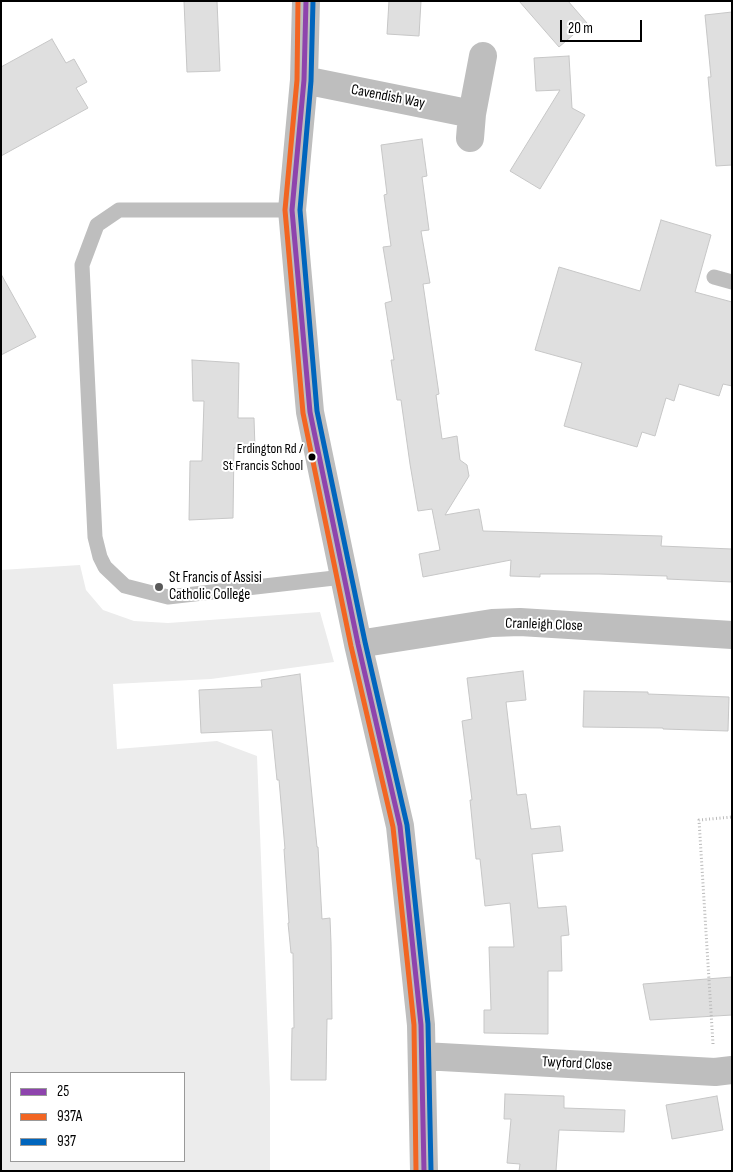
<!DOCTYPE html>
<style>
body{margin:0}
#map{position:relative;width:733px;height:1172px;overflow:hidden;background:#fff;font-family:"Sofia Sans Condensed",sans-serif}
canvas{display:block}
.frame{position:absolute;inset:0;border:2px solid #000;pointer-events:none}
.legend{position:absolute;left:10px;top:1072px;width:175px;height:90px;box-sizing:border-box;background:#fff;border:1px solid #999;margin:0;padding:6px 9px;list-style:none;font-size:15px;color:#000}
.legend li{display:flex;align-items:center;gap:10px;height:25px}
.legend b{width:25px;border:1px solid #999}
.scale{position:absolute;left:560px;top:20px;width:82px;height:22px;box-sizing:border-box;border:2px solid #000;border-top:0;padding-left:6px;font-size:15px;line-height:18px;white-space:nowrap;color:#000;-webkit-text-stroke:4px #fff;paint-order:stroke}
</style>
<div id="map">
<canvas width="733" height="1172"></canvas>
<div class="frame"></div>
<ul class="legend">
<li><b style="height:6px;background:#8e44ad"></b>25</li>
<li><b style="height:6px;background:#f26522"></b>937A</li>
<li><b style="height:6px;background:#0065bd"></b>937</li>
</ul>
<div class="scale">20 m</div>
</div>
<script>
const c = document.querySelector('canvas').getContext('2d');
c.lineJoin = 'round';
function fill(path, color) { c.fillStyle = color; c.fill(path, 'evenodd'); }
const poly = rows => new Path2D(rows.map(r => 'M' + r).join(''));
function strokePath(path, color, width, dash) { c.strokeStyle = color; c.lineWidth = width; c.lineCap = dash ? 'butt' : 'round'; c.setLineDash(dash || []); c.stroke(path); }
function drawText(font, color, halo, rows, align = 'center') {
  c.font = font + ' "Sofia Sans Condensed",sans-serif'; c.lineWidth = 4; c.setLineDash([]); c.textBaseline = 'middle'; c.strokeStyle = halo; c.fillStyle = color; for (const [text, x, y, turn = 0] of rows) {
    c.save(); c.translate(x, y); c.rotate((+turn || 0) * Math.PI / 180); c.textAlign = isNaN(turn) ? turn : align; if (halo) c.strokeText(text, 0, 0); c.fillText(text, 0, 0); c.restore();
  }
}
const green = poly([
 [80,565,86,590,103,610,134,621,168,623,320,612,334,662,211,679,113,684,117,749,217,741,257,756,270,1089,270,1171,1,1171,1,570],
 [11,1073,184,1073,184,1161,11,1161]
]);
const building = poly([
 [184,1,217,1,220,71,187,72,184,1],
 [389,1,421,1,419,36,387,34,389,1],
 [519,1,568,1,587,23,559,47,519,1],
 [732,12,732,165,716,166,708,77,711,77,705,15,732,12],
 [52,39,66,63,74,59,87,82,76,88,88,108,1,156,1,67,52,39],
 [569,56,572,108,585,115,540,189,510,171,560,90,536,91,534,58,569,56],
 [422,139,427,176,422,177,429,230,421,231,430,283,423,284,439,394,436,395,442,439,457,436,460,460,467,465,469,476,445,515,479,509,483,531,662,536,661,546,732,549,732,582,667,579,667,576,599,574,540,574,540,577,510,576,511,560,423,577,419,554,440,550,432,509,418,511,410,464,401,400,397,400,391,360,394,360,385,303,392,301,383,247,391,246,384,195,387,194,381,145,422,139],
 [661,220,711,235,695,292,732,302,732,386,723,384,719,396,679,384,674,401,666,398,655,436,642,432,637,447,564,426,582,363,535,350,559,267,640,291,661,220],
 [1,274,36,337,1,355,1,274],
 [192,360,239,363,238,418,254,418,255,448,234,448,233,518,189,520,190,461,202,461,204,401,193,401,192,360],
 [523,671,526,700,506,702,517,795,526,794,531,829,560,826,563,851,532,854,538,908,566,906,569,935,561,936,562,971,548,971,548,1034,484,1033,484,1010,491,1010,489,947,514,947,510,903,485,906,480,859,476,859,470,800,472,800,462,721,472,719,467,678,523,671],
 [300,674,317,847,318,847,322,919,330,918,331,943,332,1019,327,1019,326,1080,291,1080,292,1028,294,1028,293,953,291,953,288,923,289,923,284,849,285,849,279,780,277,780,272,730,201,733,199,690,262,687,261,680,300,674],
 [584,691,648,692,648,694,729,697,728,731,663,729,663,728,583,727,584,691],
 [732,977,732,1015,650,1020,643,984,732,977],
 [505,1094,564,1096,564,1108,625,1110,624,1132,559,1130,556,1171,519,1171,520,1164,507,1163,511,1119,504,1119,505,1094],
 [717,1096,723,1130,672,1139,666,1105,717,1096]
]);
const path = poly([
 [713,1044,699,820,732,817]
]);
const service = poly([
 [292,210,119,210,97,225,82,265,95,537,100,557,105,567,125,586,168,597,343,577],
 [714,277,732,282]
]);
const minor = poly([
 [306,1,304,80,292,210,310,412,358,644,400,826,421,1025,424,1171],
 [304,80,472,114],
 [470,138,472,114,483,56],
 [358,644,492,623,520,622,732,635],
 [423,1056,715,1072,732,1070]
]);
const bus1 = poly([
 [306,1,304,80,292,210,310,412,358,644,400,826,421,1025,424,1171]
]);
const bus2 = poly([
 [298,1,297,80,285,210,303,413,351,646,393,827,414,1025,416,1171]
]);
const bus3 = poly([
 [313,1,311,81,300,210,317,411,365,642,407,825,428,1024,431,1171]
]);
const markers = [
 [312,457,4.5,"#000"],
 [159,587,5,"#595959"]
];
const busNames = [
 ["Erdington Rd /",303,449],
 ["St Francis School",303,466]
];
const streetNames = [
 ["Cavendish Way",388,97,11],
 ["Cranleigh Close",544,625,2],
 ["Twyford Close",577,1064,3]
];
const poiNames = [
 ["St Francis of Assisi",169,578],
 ["Catholic College",169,595]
];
fill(green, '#ececec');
fill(building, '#dfdfdf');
strokePath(building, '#c7c7c7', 1);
strokePath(path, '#b9b9b9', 3, [1, 2.5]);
strokePath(service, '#bebebe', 15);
strokePath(minor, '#bebebe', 28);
strokePath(bus1, '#8e44ad', 5);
strokePath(bus2, '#f26522', 5);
strokePath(bus3, '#0065bd', 5);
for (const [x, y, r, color] of markers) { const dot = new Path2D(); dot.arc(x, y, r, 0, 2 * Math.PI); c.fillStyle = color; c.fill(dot); strokePath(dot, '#fff', 2); }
drawText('14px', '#000', '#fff', busNames, 'right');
drawText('15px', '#000', '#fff', streetNames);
drawText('15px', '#000', '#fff', poiNames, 'left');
</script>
